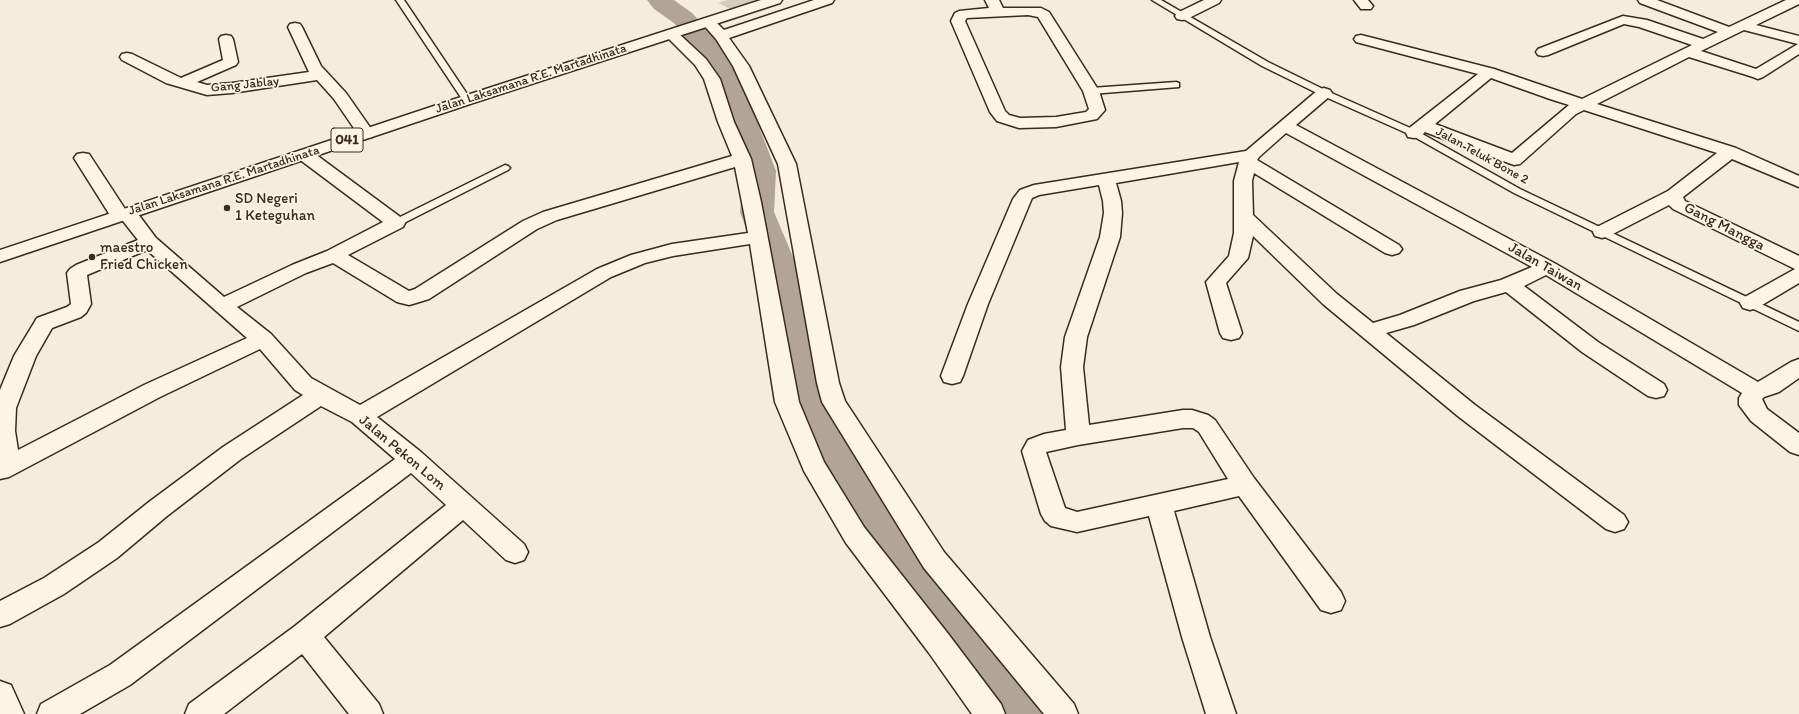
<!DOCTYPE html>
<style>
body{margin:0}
canvas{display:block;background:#f4eddd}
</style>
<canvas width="1799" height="714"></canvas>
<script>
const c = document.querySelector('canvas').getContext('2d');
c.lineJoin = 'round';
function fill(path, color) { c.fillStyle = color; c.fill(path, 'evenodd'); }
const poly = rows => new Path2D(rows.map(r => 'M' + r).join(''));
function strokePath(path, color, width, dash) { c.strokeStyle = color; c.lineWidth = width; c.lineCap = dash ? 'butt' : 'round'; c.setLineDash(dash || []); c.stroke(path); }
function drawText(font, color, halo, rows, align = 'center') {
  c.font = font + ' Itim,sans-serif'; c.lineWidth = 3.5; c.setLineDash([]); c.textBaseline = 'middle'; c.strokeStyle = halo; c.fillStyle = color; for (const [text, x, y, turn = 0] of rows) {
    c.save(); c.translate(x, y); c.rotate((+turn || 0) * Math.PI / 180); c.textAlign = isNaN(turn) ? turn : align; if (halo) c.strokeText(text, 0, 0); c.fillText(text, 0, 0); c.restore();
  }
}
const green = poly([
 [727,0,763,0,732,10,718,3]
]);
const river = poly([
 [647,0,674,0,692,13,741,65,747,95,776,171,774,212,818,316,831,411,885,501,1002,640,1038,695,1046,714,987,714,964,674,851,529,787,412,778,316,740,212,744,171,717,95,713,67,686,39,674,23,654,9,647,0]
]);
const service = poly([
 [396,0,404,0,471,100,470,102,464,102,396,0],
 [1152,0,1161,0,1268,62,1327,91,1417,131,1520,189,1799,322,1799,331,1514,193,1411,135,1321,95,1262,66,1152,0],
 [1176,82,1179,83,1179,87,1091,94,1087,91,1091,88,1176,82],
 [505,165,508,166,510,168,508,170,400,225,392,225,391,223,392,221,505,165]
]);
const minor = poly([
 [814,0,834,0,832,3,729,38,749,66,796,164,839,383,845,401,944,552,1074,704,1078,714,1044,714,924,568,822,402,817,383,778,164,733,66,716,39,701,22,703,19,708,18,713,19,724,30,814,0],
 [985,0,999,0,1003,8,1041,8,1049,12,1099,91,1105,110,1097,119,1056,127,1019,128,997,121,990,112,951,21,955,13,959,11,989,8,985,0],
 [1028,15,1038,17,1083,91,1089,109,1086,112,1056,117,1020,118,1009,115,1005,111,965,21,967,18,1028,15],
 [1204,0,1221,0,1219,3,1187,19,1182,20,1177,19,1175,16,1177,13,1204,0],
 [1354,0,1368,0,1373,6,1371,9,1361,9,1354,0],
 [1638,0,1657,0,1729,27,1786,0,1799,0,1799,4,1756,25,1799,36,1799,54,1763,77,1758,79,1753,77,1689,57,1597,104,1736,148,1799,176,1799,187,1732,159,1683,197,1685,201,1799,256,1799,283,1757,308,1750,310,1743,308,1740,303,1743,298,1795,269,1673,209,1669,205,1609,236,1602,238,1595,236,1593,232,1595,228,1668,191,1717,153,1584,110,1576,114,1520,164,1514,165,1425,132,1420,137,1414,138,1408,137,1406,133,1408,129,1478,74,1356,42,1354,39,1356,36,1361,35,1494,69,1582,99,1692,45,1639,27,1624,24,1548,55,1543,56,1538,55,1536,52,1538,49,1623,16,1647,20,1703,39,1718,32,1640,3,1638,0],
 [1744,30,1794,43,1798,44,1756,69,1701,51,1744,30],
 [1491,78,1550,99,1569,105,1512,153,1435,124,1491,78],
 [295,23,300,24,302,27,321,66,346,93,374,133,372,137,366,138,360,137,334,99,317,80,232,93,207,95,166,83,122,60,120,57,122,54,127,53,132,54,181,78,223,60,219,39,221,36,226,35,231,36,233,39,238,62,236,65,197,82,207,85,232,83,309,72,288,27,290,24,295,23],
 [671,30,676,31,706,59,720,79,734,122,751,159,761,202,799,402,824,462,864,527,949,635,1001,704,1005,714,972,714,929,653,846,543,804,471,775,402,750,244,673,256,645,263,611,277,377,417,421,452,524,544,528,552,524,560,515,563,506,560,463,520,324,637,379,704,383,714,349,714,302,654,224,714,185,714,189,704,295,626,446,505,411,473,130,685,80,714,37,714,41,704,110,665,395,459,352,422,321,406,241,459,167,516,117,558,64,594,10,624,0,627,0,601,44,578,99,542,149,502,223,447,303,395,295,390,260,349,160,397,9,477,0,479,0,390,14,356,37,318,67,307,71,304,67,273,70,269,76,265,138,240,123,221,113,220,74,158,77,154,83,153,89,154,125,209,135,210,156,238,224,297,292,265,327,251,383,222,299,159,296,155,299,151,305,150,311,151,403,219,405,223,403,227,348,255,409,291,415,289,523,221,543,212,732,156,718,122,704,79,695,65,664,34,666,31,671,30],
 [735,167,748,233,672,244,631,255,597,269,360,405,311,378,271,334,237,307,306,273,333,263,397,302,409,305,416,303,429,299,537,229,557,220,735,167],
 [147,250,247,338,144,385,18,450,15,431,16,408,36,356,52,328,81,317,86,313,91,304,87,275,147,250],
 [1324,88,1330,90,1332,93,1330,96,1296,125,1556,264,1758,382,1791,362,1799,359,1799,378,1779,392,1764,397,1762,399,1767,409,1799,433,1799,455,1790,452,1751,421,1739,405,1739,398,1742,393,1546,275,1524,286,1598,342,1664,384,1667,390,1664,396,1656,398,1648,396,1582,352,1506,292,1474,301,1414,325,1386,333,1475,405,1624,515,1628,522,1624,529,1615,532,1606,529,1459,417,1323,304,1253,236,1248,258,1226,283,1242,333,1239,338,1231,340,1223,338,1220,333,1206,282,1229,256,1234,233,1234,181,1239,162,1116,183,1121,201,1122,213,1120,237,1087,337,1083,367,1089,425,1183,410,1192,410,1208,415,1215,420,1254,478,1341,592,1345,601,1341,610,1331,613,1321,610,1239,496,1174,511,1210,637,1236,714,1206,714,1182,637,1149,516,1077,532,1051,526,1045,521,1041,514,1022,451,1028,440,1044,434,1066,430,1061,367,1065,337,1100,237,1104,213,1103,201,1099,185,1039,195,1032,198,988,304,963,376,960,382,952,384,944,382,941,376,968,304,1013,199,1020,190,1034,185,1246,151,1318,90,1324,88],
 [1286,133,1532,267,1501,280,1460,291,1400,315,1373,323,1337,294,1253,215,1252,181,1254,173,1385,253,1392,255,1399,253,1402,249,1399,245,1257,160,1259,157,1286,133],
 [1183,428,1193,428,1199,432,1228,479,1077,512,1065,508,1046,452,1078,445,1183,428],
 [0,681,11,685,24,714,0,714,0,681]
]);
const primary = poly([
 [761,0,782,0,780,3,473,103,0,262,0,250,461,97,761,0]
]);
const markers = [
 [227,208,4,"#3b2a1e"],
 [92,257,4,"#3b2a1e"]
];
const farStreetnames = [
 ["Jalan Laksamana R.E. Martadhinata",531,79,-18],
 ["Gang Jablay",245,85,-6],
 ["Jalan Teluk Bone 2",1482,156,29],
 ["Jalan Laksamana R.E. Martadhinata",224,181,-18]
];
const shields = [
 [347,140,32]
];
const shieldNames = [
 ["041",347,140]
];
const poiNames = [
 ["SD Negeri",235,199],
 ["1 Keteguhan",235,216],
 ["maestro",100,248],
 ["Fried Chicken",100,265]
];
const streetNames = [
 ["Gang Mangga",1724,227,27],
 ["Jalan Taiwan",1545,267,30],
 ["Jalan Pekon Lom",402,453,40]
];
fill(green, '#d6cdbd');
fill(river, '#b0a596');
strokePath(service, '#3b2a1e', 3);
strokePath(minor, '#3b2a1e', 3);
strokePath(primary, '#3b2a1e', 3);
fill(service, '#fcf5e5');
fill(minor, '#fcf5e5');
fill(primary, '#fcf5e5');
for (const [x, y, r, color] of markers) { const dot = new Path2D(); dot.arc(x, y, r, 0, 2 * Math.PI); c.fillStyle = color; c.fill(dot); strokePath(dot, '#fcf5e5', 1.5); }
drawText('13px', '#3b2a1e', '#fcf5e5', farStreetnames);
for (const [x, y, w] of shields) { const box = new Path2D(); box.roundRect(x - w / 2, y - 12, w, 24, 3); c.fillStyle = '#fcf5e5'; c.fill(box); strokePath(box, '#3b2a1e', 1); }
drawText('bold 14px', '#3b2a1e', null, shieldNames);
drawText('15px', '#3b2a1e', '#fcf5e5', poiNames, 'left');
drawText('15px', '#3b2a1e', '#fcf5e5', streetNames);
</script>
